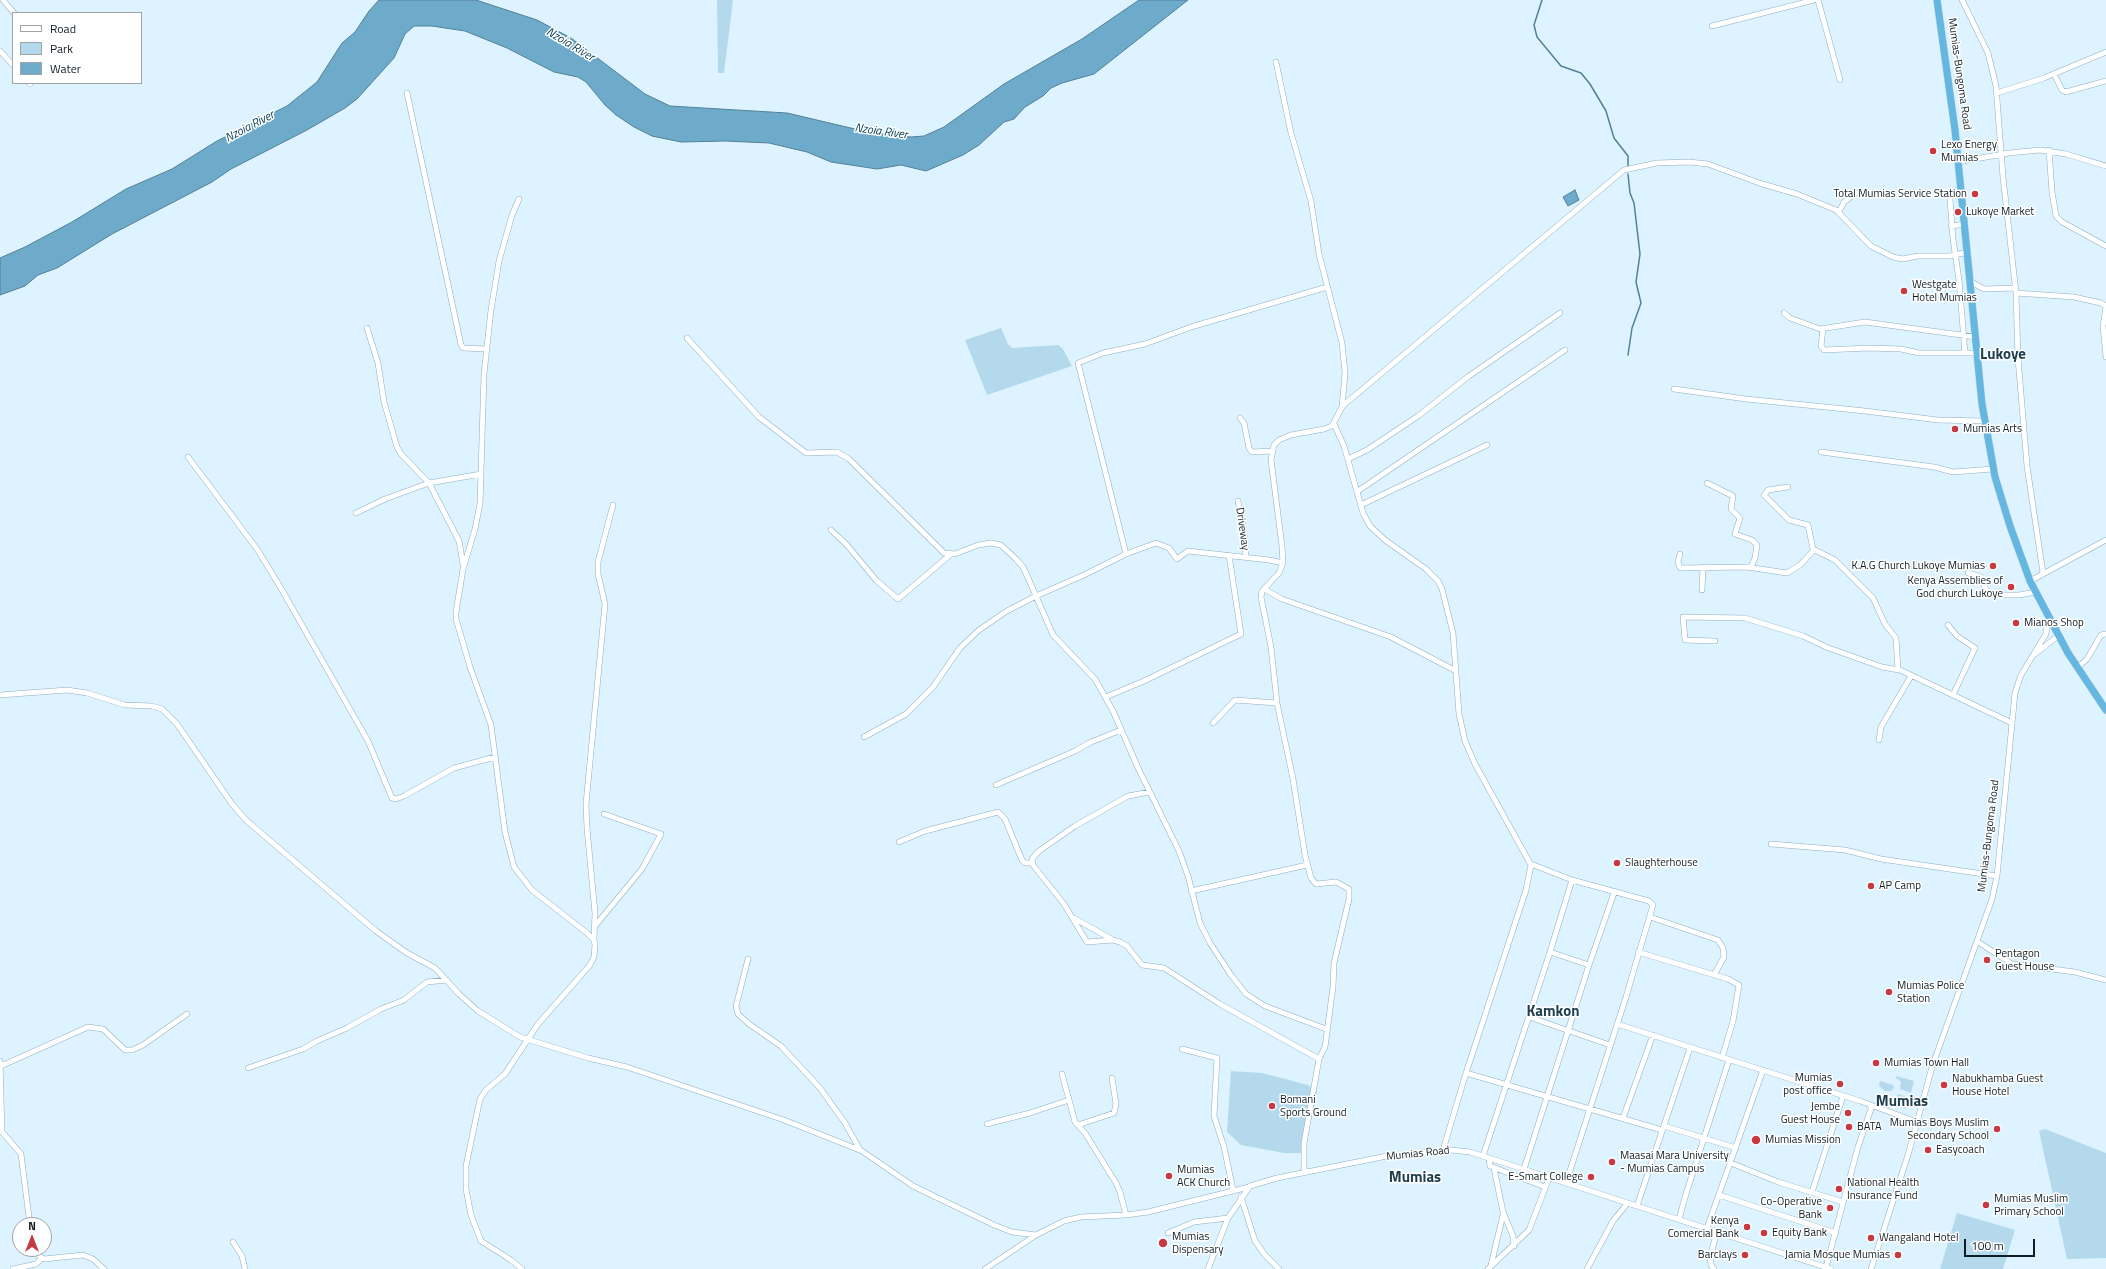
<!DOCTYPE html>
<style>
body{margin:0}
#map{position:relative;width:2106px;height:1269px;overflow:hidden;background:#ddf3ff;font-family:"Titillium Web",sans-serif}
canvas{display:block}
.legend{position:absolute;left:12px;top:12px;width:130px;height:72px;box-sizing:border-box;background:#fff;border:1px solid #9fa5a7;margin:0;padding:5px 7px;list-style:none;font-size:12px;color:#101d24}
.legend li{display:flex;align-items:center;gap:8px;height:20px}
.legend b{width:20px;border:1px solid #9fa5a7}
.north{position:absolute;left:12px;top:1217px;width:40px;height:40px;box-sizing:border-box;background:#fff;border:1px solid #9fa5a7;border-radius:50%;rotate:0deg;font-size:11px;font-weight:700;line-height:16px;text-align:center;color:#101d24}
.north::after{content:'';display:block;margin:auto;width:14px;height:18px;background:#c83840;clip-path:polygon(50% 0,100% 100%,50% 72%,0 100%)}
.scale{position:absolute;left:1964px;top:1239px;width:71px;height:18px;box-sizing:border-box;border:2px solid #101d24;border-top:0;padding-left:5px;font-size:12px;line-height:14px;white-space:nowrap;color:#101d24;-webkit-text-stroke:3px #fff;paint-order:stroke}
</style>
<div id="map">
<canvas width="2106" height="1269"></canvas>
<ul class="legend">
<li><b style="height:5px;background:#fff"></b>Road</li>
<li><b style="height:11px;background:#b4d9ed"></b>Park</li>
<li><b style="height:11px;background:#6eabca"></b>Water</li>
</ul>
<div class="north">N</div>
<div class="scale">100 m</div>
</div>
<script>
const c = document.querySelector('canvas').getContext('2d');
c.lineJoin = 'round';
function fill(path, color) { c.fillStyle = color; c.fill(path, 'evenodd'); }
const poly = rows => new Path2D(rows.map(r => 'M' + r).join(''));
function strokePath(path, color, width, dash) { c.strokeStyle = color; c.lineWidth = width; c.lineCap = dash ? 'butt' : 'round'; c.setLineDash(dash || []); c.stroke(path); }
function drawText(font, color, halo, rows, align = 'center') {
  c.font = font + ' "Titillium Web",sans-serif'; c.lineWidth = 3; c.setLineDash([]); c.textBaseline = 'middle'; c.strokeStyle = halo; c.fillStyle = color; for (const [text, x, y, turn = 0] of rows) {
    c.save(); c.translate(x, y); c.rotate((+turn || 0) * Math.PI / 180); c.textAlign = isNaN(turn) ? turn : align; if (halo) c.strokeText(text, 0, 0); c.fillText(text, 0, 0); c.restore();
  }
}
const green = poly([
 [717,0,733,0,724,73,718,73],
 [1001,328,1008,344,1012,348,1058,345,1063,349,1072,366,987,395,965,340],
 [1231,1071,1262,1073,1308,1085,1317,1092,1304,1153,1284,1153,1241,1145,1227,1132],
 [1896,1076,1914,1081,1911,1093,1900,1089,1901,1082,1896,1078],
 [1880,1081,1893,1085,1894,1088,1891,1091,1885,1091,1879,1086],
 [1898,1094,1909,1098,1906,1109,1880,1100,1881,1098,1888,1100,1895,1100],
 [2045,1129,2106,1153,2106,1258,2067,1259,2039,1131],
 [1957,1213,2015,1230,2003,1269,1940,1269]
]);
const water = poly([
 [379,0,476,0,537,20,571,38,645,94,670,106,787,113,872,133,911,137,924,136,944,127,1004,84,1082,39,1139,0,1188,0,1094,74,1062,83,1051,88,1043,96,1025,107,1014,119,1004,122,979,145,963,155,926,171,901,165,877,169,831,162,807,152,769,143,725,141,681,142,652,136,634,127,616,115,605,105,586,82,578,77,554,72,507,48,465,31,432,26,414,26,405,34,394,58,357,99,345,108,307,130,231,169,212,182,112,234,57,268,38,275,25,286,0,295,0,258,25,247,72,222,126,189,172,169,217,141,287,106,317,82,342,43,355,32,369,11,379,0],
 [1575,190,1579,200,1568,206,1563,197,1575,190]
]);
const stream = poly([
 [1542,0,1534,25,1537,37,1561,66,1581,73,1590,84,1606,111,1614,138,1628,156,1628,167],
 [1628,174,1630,193,1634,203,1640,254,1636,282,1641,303,1632,328,1628,355]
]);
const minor = poly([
 [3,0,14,13],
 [1818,0,1840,80],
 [1962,0,1988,53,1996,86,2003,177,2016,293,2018,358,2027,466,2043,573],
 [1712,26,1814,0],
 [0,51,13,65],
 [1276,62,1291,133,1311,201,1319,254,1342,343,1345,373,1342,407],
 [2054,74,2062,90,2066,92,2106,81],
 [29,83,30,84],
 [407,93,461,345,463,348,486,349],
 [1997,93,2044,78,2106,52],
 [2049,150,2052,192,2056,216,2062,222,2106,246],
 [1958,162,2009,153,2040,150,2066,154,2106,166],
 [1961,189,1953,191,1950,199,1953,239,1959,280,1965,353],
 [519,199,512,215,499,261,491,310,484,374,480,504,475,529,463,569,456,612,456,619,470,667,491,725,505,832,514,867,532,890,587,933,594,940,595,945,594,957,590,965,538,1024,505,1074,486,1090,480,1099,466,1166,466,1189,471,1215,481,1241,511,1260,522,1269],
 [1839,212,1844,202,1856,193],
 [1951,226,1965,224],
 [1971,282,1984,289,2015,288],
 [2016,293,2074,297,2101,303,2106,306],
 [2106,307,2103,326,2106,357],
 [1784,313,1790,318,1820,329,1865,322,1976,337],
 [367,328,378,363,384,402,397,447,401,454,429,483,459,541,463,564],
 [1823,329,1821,346,1824,350,1869,348,1901,349,1919,353,1977,353],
 [687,338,759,417,806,453,837,452,849,459,944,553,955,554,978,545,991,543,1001,545,1016,559,1023,567,1029,580,1053,635,1095,679,1113,711,1139,770,1179,851,1188,876,1200,923,1210,943,1231,975,1246,994,1265,1006,1326,1029],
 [1674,389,1746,399,1865,411,1938,420,1984,421],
 [1240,418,1244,423,1249,448,1252,452,1272,451],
 [1334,424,1344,446,1363,513,1370,526,1385,540,1426,569,1438,581,1442,589,1453,633,1459,714,1465,741,1475,764,1531,865,1526,890,1466,1073,1443,1150],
 [1821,452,1934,467,1953,472,1993,469],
 [188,457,257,549,282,590,368,741,392,798,396,799,404,796,454,768,495,757],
 [1348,459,1367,450,1418,416,1469,376,1560,313],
 [1707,483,1733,496,1731,509,1740,518,1735,534,1752,540,1757,545,1755,558,1751,567],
 [1788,487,1768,490,1764,495,1789,520,1808,525,1813,549,1835,560,1873,598,1885,624,1896,638,1898,669,2012,723],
 [1358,491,1565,350],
 [1238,501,1244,531,1246,557],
 [1361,505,1487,445],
 [356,513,385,499,429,483,481,474],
 [831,530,847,545,876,580,898,599,950,555],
 [1126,554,1078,363,1103,353,1145,344,1191,327,1327,287],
 [1680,554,1678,562,1680,568,1747,567,1787,573,1800,565,1814,550],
 [1968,573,1981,577,1988,595,2019,595,2036,592],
 [2030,581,2106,540],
 [1264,589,1282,599,1391,637,1456,671],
 [1702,590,1703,567],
 [1948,625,1957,636,1975,648,1953,695],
 [1715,641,1685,640,1683,617,1745,618,1803,636,1826,647,1882,667,1899,670],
 [2035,654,2058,636],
 [2077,668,2087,659,2101,635,2106,634],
 [0,695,67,690,87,693,125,705,152,706,162,709,177,724,232,804,247,821,376,931,407,953,435,968,459,994,478,1011,520,1037,588,1058,627,1067,784,1120,862,1151,913,1186,994,1225,1012,1232,1036,1235],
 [1106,697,1144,681,1241,634,1229,555],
 [1213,723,1235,700,1277,703],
 [864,737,906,714,933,687,960,648,979,630,1007,611,1036,596,1084,575,1126,554,1156,543,1169,548,1177,559,1188,551,1269,560,1283,563],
 [1879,740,1881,727,1911,676],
 [996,785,1075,751,1091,742,1121,730],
 [1150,792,1128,796,1075,826,1039,851,1032,859,1033,865,1064,904,1087,942,1113,940,1120,942,1127,946,1142,965,1164,968,1220,1004,1319,1059],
 [899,842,925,831,998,812,1005,819,1022,860,1025,863,1032,863],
 [1771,844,1845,850,1881,859,1997,876],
 [1531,864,1572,880,1649,901,1653,905,1626,997,1566,1183],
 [1191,891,1307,865],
 [1650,917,1718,940,1723,948,1724,957,1714,975],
 [1074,918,1113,940],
 [595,926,642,869,661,834,604,814],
 [594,940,595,913,587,828,586,804,605,604,598,574,598,562,613,505],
 [1978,942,2012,964,2075,972,2106,980],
 [1550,952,1589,965],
 [1638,952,1728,979,1739,985,1733,1021,1722,1058],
 [748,959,736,1006,738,1014,749,1024,781,1046,820,1088,845,1123,860,1150],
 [1529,1017,1610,1045],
 [1617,1024,1860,1101,1917,1122],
 [1182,1049,1217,1058,1214,1116,1224,1147,1233,1190],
 [0,1061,2,1132,21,1154,30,1225],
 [1,1066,88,1027,103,1029,125,1050,132,1050,143,1045,187,1014],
 [248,1068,303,1049,317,1041,347,1028,381,1009,404,1000,427,982,447,980],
 [1466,1073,1662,1130],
 [1062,1074,1075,1122,1085,1133,1116,1183,1120,1192,1126,1215],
 [1623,1118,1653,1035],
 [987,1124,1030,1113,1069,1100],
 [1078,1125,1114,1113,1116,1104,1112,1078],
 [1664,1126,1736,1148],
 [1483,1156,1550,952,1572,880],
 [1489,1158,1490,1166,1545,1187],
 [1731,1163,1778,1182,1843,1202],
 [1494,1168,1503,1212,1513,1236,1514,1246],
 [1524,1169,1589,965,1614,893],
 [1304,1173,1304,1143,1319,1059,1325,1047,1333,987,1334,963,1349,899,1349,889,1336,882,1316,884,1311,878,1305,855,1293,779,1277,703,1271,647,1261,597,1262,591,1279,573,1283,563,1282,546,1271,460,1274,445,1279,440,1291,435,1324,429,1332,426,1342,407,1346,403,1624,170,1657,163,1689,162,1708,164,1759,183,1797,194,1836,210,1871,246,1893,257,1902,259,1918,256,1950,256,1968,252],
 [1812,1192,1843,1096],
 [1719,1195,1836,1233],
 [1241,1197,1255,1241,1265,1255,1279,1269],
 [1637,1206,1690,1048],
 [1679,1219,1686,1194,1729,1060],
 [1707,1228,1763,1070],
 [1168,1233,1194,1222,1228,1218],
 [233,1242,242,1256,245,1269],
 [36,1249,38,1255,44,1259,83,1255,93,1259,104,1269],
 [1491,1265,1503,1215],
 [1826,1267,1858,1147,1872,1106],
 [13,1269,36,1264,41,1259],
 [985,1269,1036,1235,1064,1221,1081,1217,1126,1215,1148,1212,1249,1187],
 [1208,1269,1228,1218,1250,1186,1277,1178,1387,1156,1451,1150,1470,1152,1489,1158,1831,1269],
 [1488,1269,1529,1230,1549,1178],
 [1587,1269,1613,1221,1627,1204],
 [1714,1269,1711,1265,1710,1258,1717,1231],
 [1871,1269,1908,1155,1932,1067,1992,899,1997,876,2015,693,2021,675,2046,634,2048,618]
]);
const highway = poly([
 [1937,0,1955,130,1982,404,1995,477,2010,526,2030,581,2068,653,2106,710]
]);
const markers = [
 [1933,151,4,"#c83840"],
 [1975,194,4,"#c83840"],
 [1958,212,4,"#c83840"],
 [1904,291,4,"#c83840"],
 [1955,429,4,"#c83840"],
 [1993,566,4,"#c83840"],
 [2011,587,4,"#c83840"],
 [2016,623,4,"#c83840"],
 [1617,863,4,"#c83840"],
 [1871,886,4,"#c83840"],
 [1987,960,4,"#c83840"],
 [1889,992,4,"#c83840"],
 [1876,1063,4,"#c83840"],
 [1840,1084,4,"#c83840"],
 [1944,1085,4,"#c83840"],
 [1272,1106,4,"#c83840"],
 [1848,1113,4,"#c83840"],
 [1849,1127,4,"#c83840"],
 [1997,1129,4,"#c83840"],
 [1756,1140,5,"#c83840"],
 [1928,1150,4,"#c83840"],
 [1612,1162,4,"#c83840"],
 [1169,1176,4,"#c83840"],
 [1591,1177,4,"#c83840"],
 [1839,1189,4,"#c83840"],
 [1986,1205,4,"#c83840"],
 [1830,1208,4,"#c83840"],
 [1747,1227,4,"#c83840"],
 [1764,1233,4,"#c83840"],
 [1871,1238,4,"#c83840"],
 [1163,1243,5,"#c83840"],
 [1745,1255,4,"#c83840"],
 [1898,1255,4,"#c83840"]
];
const streetNames = [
 ["Mumias-Bungoma Road",1959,74,82],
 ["Driveway",1242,529,82],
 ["Mumias-Bungoma Road",1989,836,-83],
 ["Mumias Road",1418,1154,-6]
];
const poiNames = [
 ["Lexo Energy",1941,145],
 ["Mumias",1941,158],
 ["Total Mumias Service Station",1967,194,"right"],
 ["Lukoye Market",1966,212],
 ["Westgate",1912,285],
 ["Hotel Mumias",1912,298],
 ["Mumias Arts",1963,429],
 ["K.A.G Church Lukoye Mumias",1985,566,"right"],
 ["Kenya Assemblies of",2003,581,"right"],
 ["God church Lukoye",2003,594,"right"],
 ["Mianos Shop",2024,623],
 ["Slaughterhouse",1625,863],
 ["AP Camp",1879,886],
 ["Pentagon",1995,954],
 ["Guest House",1995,967],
 ["Mumias Police",1897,986],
 ["Station",1897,999],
 ["Mumias Town Hall",1884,1063],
 ["Mumias",1832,1078,"right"],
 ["post office",1832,1091,"right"],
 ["Nabukhamba Guest",1952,1079],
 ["House Hotel",1952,1092],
 ["Bomani",1280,1100],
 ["Sports Ground",1280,1113],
 ["Jembe",1840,1107,"right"],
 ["Guest House",1840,1120,"right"],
 ["Mumias Boys Muslim",1989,1123,"right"],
 ["Secondary School",1989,1136,"right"],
 ["BATA",1857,1127],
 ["Mumias Mission",1765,1140],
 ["Easycoach",1936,1150],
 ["Maasai Mara University",1620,1156],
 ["- Mumias Campus",1620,1169],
 ["Mumias",1177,1170],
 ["ACK Church",1177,1183],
 ["E-Smart College",1583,1177,"right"],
 ["National Health",1847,1183],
 ["Insurance Fund",1847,1196],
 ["Mumias Muslim",1994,1199],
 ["Primary School",1994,1212],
 ["Co-Operative",1822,1202,"right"],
 ["Bank",1822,1215,"right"],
 ["Kenya",1739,1221,"right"],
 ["Comercial Bank",1739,1234,"right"],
 ["Equity Bank",1772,1233],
 ["Mumias",1172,1237],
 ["Dispensary",1172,1250],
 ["Wangaland Hotel",1879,1238],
 ["Barclays",1737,1255,"right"],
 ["Jamia Mosque Mumias",1890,1255,"right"]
];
const waterNames = [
 ["Nzoia River",570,45,31],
 ["Nzoia River",250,127,-28],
 ["Nzoia River",881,132,8]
];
const districtNames = [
 ["Lukoye",2003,355],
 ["Kamkon",1553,1012],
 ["Mumias",1902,1102],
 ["Mumias",1415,1178]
];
fill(green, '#b4d9ed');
fill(water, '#6eabca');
strokePath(water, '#528098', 1);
strokePath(stream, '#528098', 1.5);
strokePath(minor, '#8bafc1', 6);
strokePath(highway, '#d4d6d8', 8);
strokePath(minor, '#fff', 5);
strokePath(highway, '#63b7e1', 7);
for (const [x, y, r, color] of markers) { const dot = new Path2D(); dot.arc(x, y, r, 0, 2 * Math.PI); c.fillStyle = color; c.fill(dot); strokePath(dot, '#fff', 1.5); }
drawText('11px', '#101d24', '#fff', streetNames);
drawText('11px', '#101d24', '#fff', poiNames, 'left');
drawText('italic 12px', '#0c4157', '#fff', waterNames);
drawText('bold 15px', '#1d3e4d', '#fff', districtNames);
</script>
